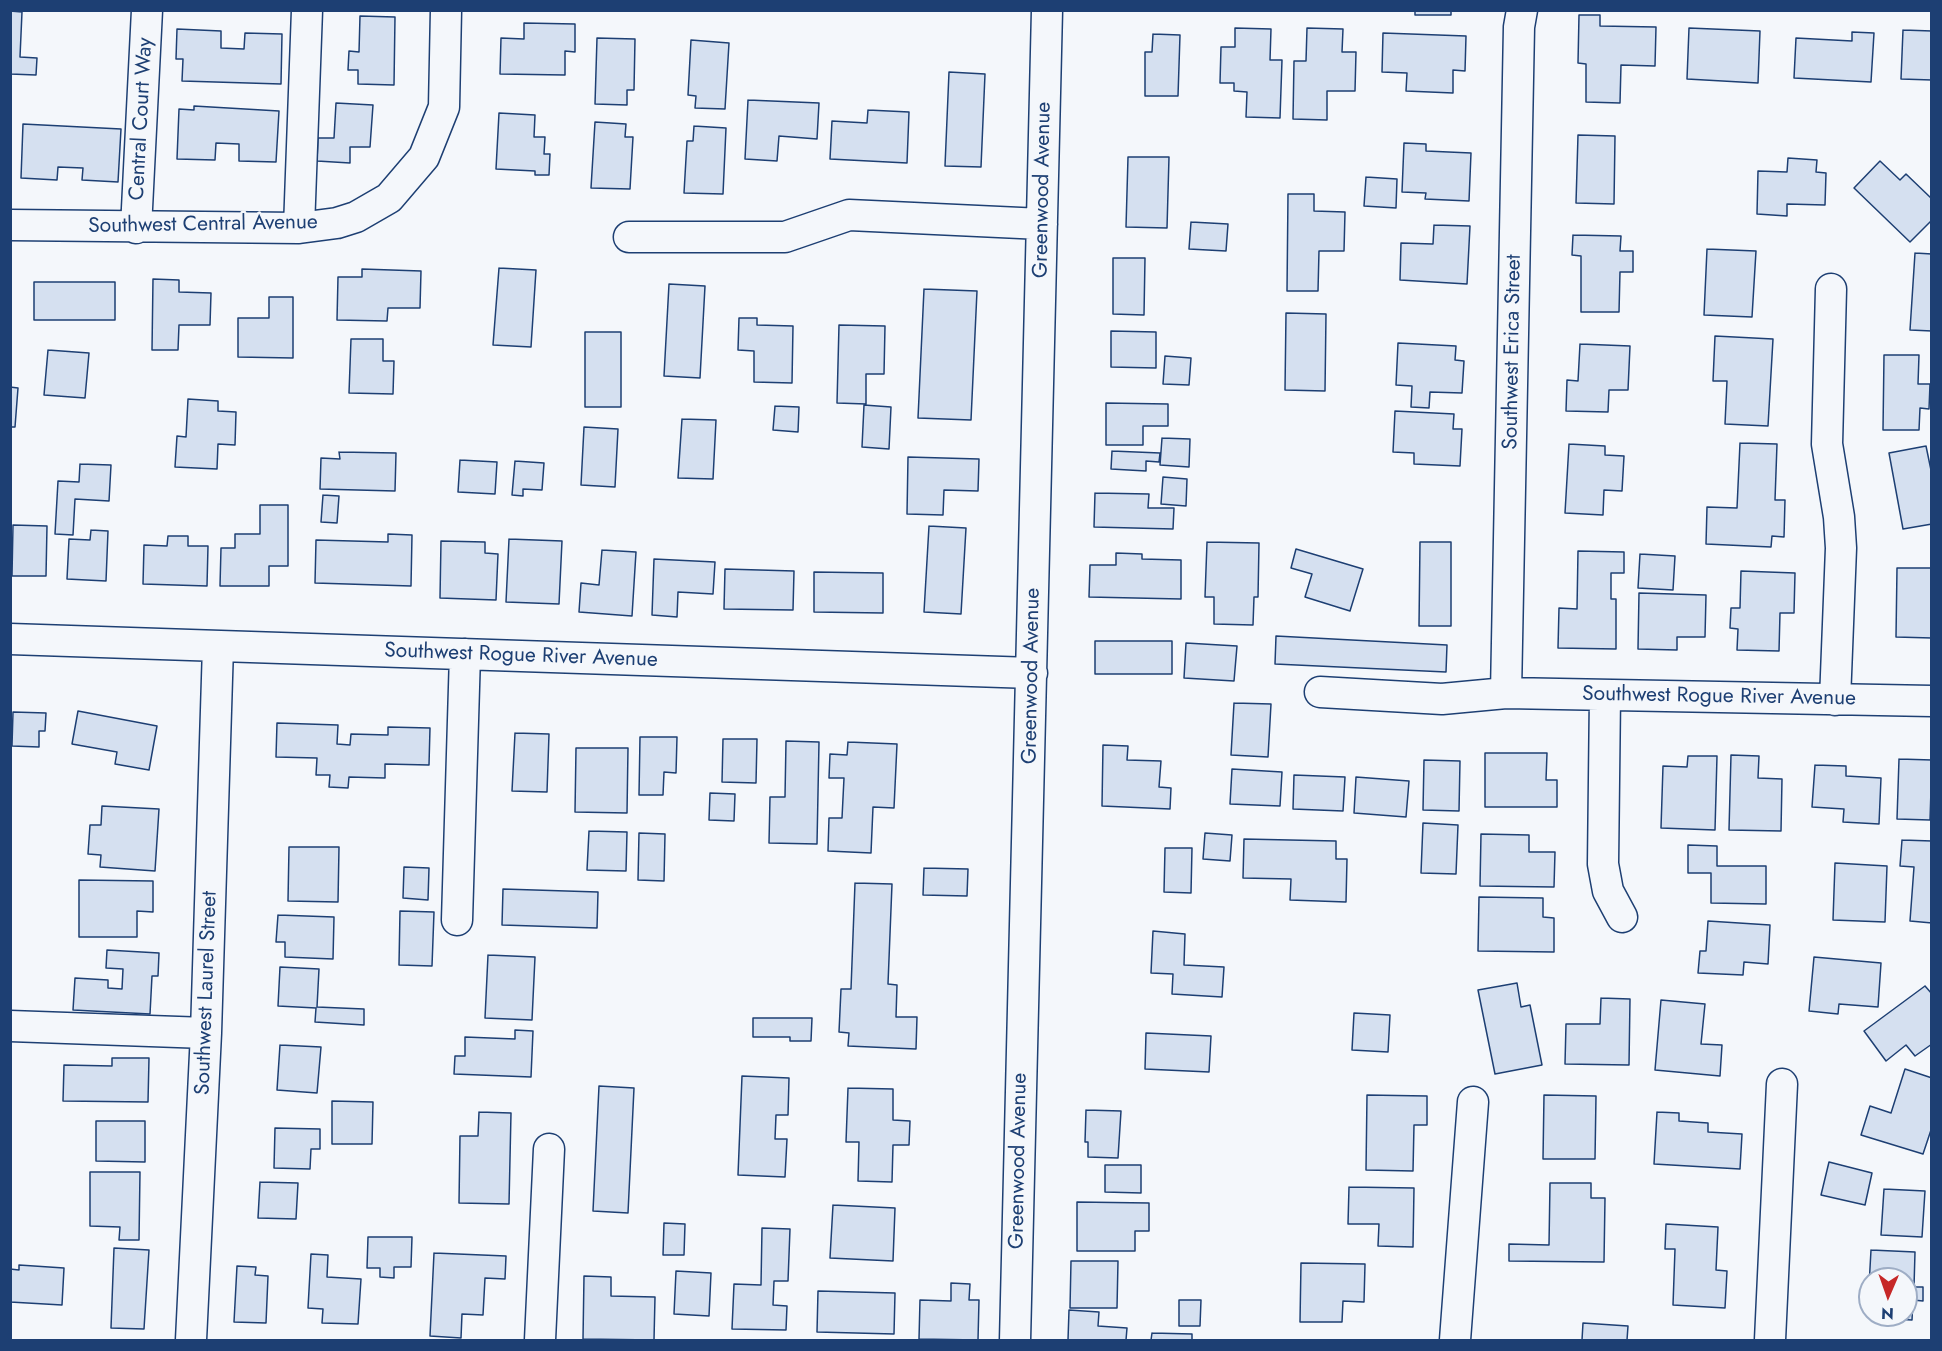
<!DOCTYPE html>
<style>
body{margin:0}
#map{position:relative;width:1942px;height:1351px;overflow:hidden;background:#f4f7fb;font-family:Jost,sans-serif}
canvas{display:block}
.frame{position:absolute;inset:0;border:12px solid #1d3f73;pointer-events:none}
.north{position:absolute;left:1858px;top:1267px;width:60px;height:60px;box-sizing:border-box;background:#f4f7fb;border:2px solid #9eadc5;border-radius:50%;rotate:182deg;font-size:16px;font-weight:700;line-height:24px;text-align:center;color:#1d3f73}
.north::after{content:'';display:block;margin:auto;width:21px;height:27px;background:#c62828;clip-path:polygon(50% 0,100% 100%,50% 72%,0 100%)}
</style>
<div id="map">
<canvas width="1942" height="1351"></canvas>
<div class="frame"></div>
<div class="north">N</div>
</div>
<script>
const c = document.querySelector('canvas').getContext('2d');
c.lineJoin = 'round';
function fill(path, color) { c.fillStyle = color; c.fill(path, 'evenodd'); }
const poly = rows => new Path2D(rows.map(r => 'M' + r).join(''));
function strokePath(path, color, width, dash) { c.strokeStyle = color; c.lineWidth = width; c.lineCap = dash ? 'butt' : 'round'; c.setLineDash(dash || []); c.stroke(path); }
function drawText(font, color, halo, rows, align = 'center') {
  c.font = font + ' Jost,sans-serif'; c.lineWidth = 4.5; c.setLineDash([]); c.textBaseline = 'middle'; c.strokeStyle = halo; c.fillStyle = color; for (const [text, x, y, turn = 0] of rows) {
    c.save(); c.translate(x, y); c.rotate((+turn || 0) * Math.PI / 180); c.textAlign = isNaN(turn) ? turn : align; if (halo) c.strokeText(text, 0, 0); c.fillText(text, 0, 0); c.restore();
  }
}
const building = poly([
 [1415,10,1451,10,1451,15,1415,15,1415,10],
 [10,11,22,12,20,57,37,58,36,75,10,74,10,11],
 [1579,15,1600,15,1600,26,1656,27,1655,66,1621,65,1620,103,1586,102,1586,64,1578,63,1579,15],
 [360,16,395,17,394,85,358,84,358,70,348,70,349,51,359,52,360,16],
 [524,23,575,24,575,52,565,51,565,75,500,74,501,38,524,39,524,23],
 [1235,28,1271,29,1270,60,1282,60,1280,118,1246,117,1247,92,1234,91,1234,83,1220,83,1221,47,1235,47,1235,28],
 [1307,28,1343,29,1342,52,1356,52,1355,91,1327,91,1327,120,1293,119,1294,61,1306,61,1307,28],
 [1689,28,1760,31,1758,83,1687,79,1689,28],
 [177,29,221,31,221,48,244,49,245,33,282,34,281,84,182,81,183,59,176,59,177,29],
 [1903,30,1932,31,1932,80,1901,79,1903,30],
 [1852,32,1874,33,1871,82,1794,78,1796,38,1852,41,1852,32],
 [1383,33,1466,36,1465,71,1453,70,1453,93,1406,91,1407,73,1382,72,1383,33],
 [1153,34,1180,35,1178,96,1145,96,1145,52,1152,52,1153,34],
 [597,38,635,39,634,90,627,90,627,105,595,104,597,38],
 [691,40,729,43,725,109,695,108,696,96,688,95,691,40],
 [949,72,985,74,981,167,945,166,949,72],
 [748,100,819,103,817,139,779,136,777,161,745,159,748,100],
 [336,103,373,105,370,147,350,147,350,163,317,161,318,138,334,138,336,103],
 [194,106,279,111,276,162,239,161,239,144,216,143,215,160,177,159,179,109,194,110,194,106],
 [868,110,909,112,907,163,830,159,832,121,867,123,868,110],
 [499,113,535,115,534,137,545,137,544,154,550,154,549,175,535,175,535,171,496,169,499,113],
 [595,122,626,124,625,137,633,137,630,189,591,188,595,122],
 [23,124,121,129,118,182,82,180,83,168,58,167,57,180,21,178,23,124],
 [694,126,726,128,723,194,684,193,687,141,693,141,694,126],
 [1578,135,1615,136,1614,204,1576,203,1578,135],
 [1404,143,1426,144,1426,151,1471,153,1469,201,1425,199,1426,193,1402,192,1404,143],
 [1128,157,1169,157,1167,228,1126,227,1128,157],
 [1788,158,1817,160,1816,172,1826,173,1825,205,1787,204,1787,216,1757,214,1758,171,1787,172,1788,158],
 [1880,161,1900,180,1906,174,1932,199,1932,220,1910,242,1854,188,1880,161],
 [1366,177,1397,179,1396,208,1364,206,1366,177],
 [1288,194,1314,194,1314,211,1345,212,1344,251,1319,251,1318,291,1287,291,1288,194],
 [1191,222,1228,224,1226,251,1189,249,1191,222],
 [1434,225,1470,226,1467,284,1400,280,1401,243,1433,244,1434,225],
 [1573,235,1621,236,1620,251,1633,251,1633,272,1620,272,1619,312,1581,312,1581,256,1572,255,1573,235],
 [1707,249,1756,251,1752,317,1704,315,1707,249],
 [1915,253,1932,254,1932,331,1910,330,1915,253],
 [1113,258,1145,258,1144,315,1113,314,1113,258],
 [499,268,536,270,531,347,493,345,499,268],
 [362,269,421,271,420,308,388,308,387,321,337,320,338,277,362,277,362,269],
 [153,279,179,280,179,292,211,293,210,325,179,325,178,350,152,350,153,279],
 [34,282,115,282,115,320,34,320,34,282],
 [669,284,705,286,700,378,664,376,669,284],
 [924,289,977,291,971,420,918,418,924,289],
 [269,297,293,297,293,358,238,357,238,318,269,318,269,297],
 [1286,313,1326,314,1325,391,1285,390,1286,313],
 [739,318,757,318,757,325,793,326,792,383,754,382,754,351,738,350,739,318],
 [839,325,885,326,884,374,866,374,866,404,837,403,839,325],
 [1111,331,1156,332,1156,368,1111,367,1111,331],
 [585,332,621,332,621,407,585,407,585,332],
 [1715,336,1773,339,1768,426,1725,424,1727,381,1713,381,1715,336],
 [351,339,383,339,383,361,394,361,393,394,349,393,351,339],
 [1398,343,1456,346,1455,360,1464,361,1462,393,1430,392,1429,408,1411,407,1412,386,1396,385,1398,343],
 [1580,344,1630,346,1628,390,1609,390,1608,412,1566,411,1567,380,1578,381,1580,344],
 [48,350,89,353,85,398,44,395,48,350],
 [1884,355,1919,355,1918,384,1930,384,1929,409,1920,408,1919,430,1883,430,1884,355],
 [1165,356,1191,358,1189,385,1163,384,1165,356],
 [10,387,18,388,15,427,10,427,10,387],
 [188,399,218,401,218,411,236,412,235,445,218,444,217,469,175,467,177,436,186,437,188,399],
 [1106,403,1168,404,1168,426,1143,426,1143,445,1106,445,1106,403],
 [864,405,891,407,889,449,862,447,864,405],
 [775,406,799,407,798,432,773,430,775,406],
 [1395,411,1454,414,1453,429,1462,429,1460,466,1414,464,1414,453,1393,452,1395,411],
 [682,419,716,420,713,479,678,478,682,419],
 [584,427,618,429,615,487,581,485,584,427],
 [1162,438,1190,439,1189,467,1160,465,1162,438],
 [1740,443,1777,444,1775,500,1785,500,1784,537,1772,536,1771,547,1706,544,1707,507,1737,508,1740,443],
 [1569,444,1605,446,1605,455,1624,456,1622,491,1604,490,1603,515,1565,513,1569,444],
 [1926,446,1932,475,1932,524,1903,529,1889,453,1926,446],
 [1112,451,1160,453,1159,462,1146,461,1146,471,1111,469,1112,451],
 [339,452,396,453,395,491,320,489,321,458,340,459,339,452],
 [908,457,979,459,978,491,944,490,943,515,907,514,908,457],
 [460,460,497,462,495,494,458,492,460,460],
 [515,461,544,463,542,490,523,489,523,496,512,495,515,461],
 [80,464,111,465,109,501,75,499,73,535,55,534,58,481,79,482,80,464],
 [1163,477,1187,479,1186,506,1161,504,1163,477],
 [1095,493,1149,494,1148,508,1174,508,1173,529,1094,527,1095,493],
 [323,495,339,496,337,523,321,522,323,495],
 [260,505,288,505,288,566,269,566,269,586,220,586,221,548,235,548,235,534,260,534,260,505],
 [13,525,47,526,46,576,12,576,13,525],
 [929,526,966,528,961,614,924,612,929,526],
 [91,530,108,531,106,581,67,579,69,539,90,540,91,530],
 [388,534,412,535,411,586,315,583,316,540,388,542,388,534],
 [168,536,188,536,188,546,208,546,207,586,143,584,144,545,167,546,168,536],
 [509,539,562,541,559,604,506,602,509,539],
 [441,541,485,542,485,553,498,554,496,600,440,598,441,541],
 [1207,542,1259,543,1258,597,1254,597,1253,625,1214,624,1214,597,1205,597,1207,542],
 [1420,542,1451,542,1451,626,1419,626,1420,542],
 [1296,549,1363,569,1350,611,1305,597,1312,574,1291,568,1296,549],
 [602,550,636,552,632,616,579,612,581,583,599,585,602,550],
 [1578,551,1624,552,1624,573,1611,573,1611,599,1616,599,1616,649,1558,648,1559,608,1577,609,1578,551],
 [1116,553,1142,554,1142,559,1181,560,1181,599,1089,597,1090,565,1116,565,1116,553],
 [1640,554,1675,556,1673,590,1638,588,1640,554],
 [654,559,715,562,713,594,678,592,677,617,652,615,654,559],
 [1897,568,1932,568,1932,638,1896,637,1897,568],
 [725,569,794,571,793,610,724,609,725,569],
 [1741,571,1795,573,1794,613,1780,613,1779,651,1737,650,1738,629,1730,628,1731,608,1740,608,1741,571],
 [814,572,883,573,883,613,814,612,814,572],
 [1639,593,1706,595,1705,637,1677,637,1677,650,1638,649,1639,593],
 [1276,636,1447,645,1446,672,1275,664,1276,636],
 [1095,641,1172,641,1172,674,1095,674,1095,641],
 [1186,643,1237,646,1234,681,1184,678,1186,643],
 [1234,703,1271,704,1268,757,1231,755,1234,703],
 [78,711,157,726,149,770,115,764,117,752,72,744,78,711],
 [13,712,46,713,45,731,39,731,39,747,12,746,13,712],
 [277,723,338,725,337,744,350,745,351,734,388,735,388,727,430,728,429,765,385,764,385,778,349,777,348,788,329,787,330,775,316,775,317,758,276,757,277,723],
 [515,733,549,734,547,792,512,791,515,733],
 [640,737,677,737,676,773,664,772,663,795,639,795,640,737],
 [723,739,757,739,756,783,722,782,723,739],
 [786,741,819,742,817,844,769,843,770,797,785,797,786,741],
 [848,742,897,744,894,808,873,807,871,853,828,851,829,818,842,818,844,778,829,778,830,754,847,755,848,742],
 [1103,745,1128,746,1127,760,1161,761,1159,787,1171,788,1170,809,1102,806,1103,745],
 [576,748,628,748,627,813,575,812,576,748],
 [1485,753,1547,753,1546,780,1557,780,1557,807,1485,807,1485,753],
 [1731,755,1759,756,1758,778,1782,779,1781,831,1729,830,1731,755],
 [1688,756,1717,756,1715,830,1661,828,1663,766,1687,767,1688,756],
 [1899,759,1932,760,1930,820,1897,819,1899,759],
 [1424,760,1460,761,1459,811,1423,810,1424,760],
 [1815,765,1846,766,1846,776,1881,778,1879,824,1843,822,1844,809,1812,807,1815,765],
 [1232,769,1282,772,1280,806,1230,804,1232,769],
 [1294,775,1345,777,1343,811,1293,809,1294,775],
 [1356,777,1409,781,1406,817,1354,813,1356,777],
 [710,793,735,794,734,821,709,820,710,793],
 [102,806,159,809,155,871,100,867,101,855,88,854,90,825,101,825,102,806],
 [1423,823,1458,825,1456,874,1421,873,1423,823],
 [589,831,627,832,626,871,587,870,589,831],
 [639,833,665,834,664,881,638,880,639,833],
 [1205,833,1232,835,1230,861,1203,859,1205,833],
 [1481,834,1529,835,1529,852,1555,852,1554,887,1480,886,1481,834],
 [1244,839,1336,841,1336,859,1347,859,1346,902,1290,900,1291,879,1243,878,1244,839],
 [1902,840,1932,841,1932,923,1910,921,1914,867,1900,866,1902,840],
 [1688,845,1717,846,1717,866,1766,866,1766,904,1711,903,1711,873,1688,873,1688,845],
 [289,847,339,847,338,902,288,901,289,847],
 [1165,848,1192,848,1191,893,1164,892,1165,848],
 [1835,863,1887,866,1885,922,1833,920,1835,863],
 [404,867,429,868,428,900,403,898,404,867],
 [924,868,968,869,967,896,923,895,924,868],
 [79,880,153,881,153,912,137,911,137,937,79,937,79,880],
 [855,883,892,884,888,984,897,985,896,1017,917,1017,916,1049,848,1046,849,1033,839,1032,841,989,851,989,855,883],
 [503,889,598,892,597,928,502,925,503,889],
 [1479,897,1543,898,1543,917,1554,918,1554,952,1478,951,1479,897],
 [400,911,434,912,432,966,399,965,400,911],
 [278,915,334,917,333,959,285,957,285,942,276,942,278,915],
 [1708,921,1770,925,1768,964,1744,962,1743,975,1698,973,1700,951,1706,951,1708,921],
 [1153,931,1185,934,1184,965,1224,967,1222,997,1172,994,1173,974,1151,973,1153,931],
 [107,950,159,953,158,976,152,976,150,1014,73,1010,75,978,108,980,108,988,122,989,123,969,106,968,107,950],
 [488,955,535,957,532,1020,485,1018,488,955],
 [1814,957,1881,963,1878,1007,1839,1004,1838,1014,1809,1011,1814,957],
 [280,967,319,969,317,1007,364,1009,364,1025,315,1022,316,1008,278,1006,280,967],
 [1517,983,1521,1007,1530,1005,1542,1065,1495,1074,1478,990,1517,983],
 [1925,986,1932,994,1932,1044,1915,1056,1906,1045,1886,1061,1864,1031,1925,986],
 [1601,998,1630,999,1629,1065,1565,1064,1566,1024,1600,1024,1601,998],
 [1661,1000,1705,1004,1701,1044,1722,1045,1720,1076,1655,1070,1661,1000],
 [1354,1013,1390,1015,1388,1052,1352,1050,1354,1013],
 [753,1018,812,1018,811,1041,790,1041,790,1037,753,1037,753,1018],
 [515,1030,533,1031,531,1077,454,1074,455,1056,465,1056,465,1037,515,1039,515,1030],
 [1146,1033,1211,1036,1209,1072,1145,1069,1146,1033],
 [280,1045,321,1047,317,1093,277,1090,280,1045],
 [112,1058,149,1058,148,1102,63,1101,64,1065,112,1066,112,1058],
 [1905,1069,1932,1078,1932,1127,1923,1154,1861,1135,1870,1106,1891,1113,1905,1069],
 [742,1076,789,1078,788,1115,776,1115,775,1139,787,1139,785,1177,738,1175,742,1076],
 [599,1086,634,1088,628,1213,593,1211,599,1086],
 [848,1088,893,1089,893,1120,910,1121,909,1145,893,1145,892,1182,858,1181,859,1142,846,1142,848,1088],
 [1367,1095,1427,1096,1427,1125,1414,1125,1413,1171,1366,1170,1367,1095],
 [1544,1095,1596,1096,1595,1159,1543,1159,1544,1095],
 [332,1101,373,1102,372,1144,332,1144,332,1101],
 [1086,1110,1121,1111,1118,1158,1088,1157,1088,1142,1085,1142,1086,1110],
 [479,1112,511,1113,509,1204,459,1203,460,1136,478,1136,479,1112],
 [1657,1112,1679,1113,1679,1121,1708,1123,1708,1132,1742,1134,1740,1169,1654,1164,1657,1112],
 [96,1121,145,1121,145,1162,96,1161,96,1121],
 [275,1128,320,1129,320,1149,311,1149,310,1169,274,1168,275,1128],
 [1829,1162,1872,1173,1865,1205,1821,1195,1829,1162],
 [1105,1165,1141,1165,1141,1193,1105,1192,1105,1165],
 [90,1172,140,1172,139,1240,119,1240,120,1227,90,1226,90,1172],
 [260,1182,298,1183,296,1219,258,1218,260,1182],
 [1550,1183,1591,1183,1591,1198,1605,1198,1604,1262,1509,1261,1509,1244,1549,1245,1550,1183],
 [1349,1187,1414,1188,1413,1247,1378,1246,1379,1224,1348,1224,1349,1187],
 [1884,1189,1925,1191,1922,1237,1881,1235,1884,1189],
 [1077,1202,1149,1203,1149,1231,1135,1231,1135,1251,1077,1251,1077,1202],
 [833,1205,895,1208,893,1261,830,1258,833,1205],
 [664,1223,685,1224,684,1255,663,1255,664,1223],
 [1666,1224,1718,1227,1716,1270,1727,1271,1725,1308,1673,1305,1675,1249,1665,1249,1666,1224],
 [762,1228,790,1229,788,1281,774,1281,773,1305,787,1306,786,1330,732,1329,734,1284,761,1285,762,1228],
 [368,1237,412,1237,411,1267,394,1267,394,1278,380,1277,380,1268,367,1268,368,1237],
 [114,1248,149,1250,144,1329,111,1328,114,1248],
 [1871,1250,1915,1252,1914,1287,1923,1287,1923,1301,1913,1300,1912,1320,1877,1318,1877,1315,1906,1315,1906,1279,1870,1279,1870,1304,1868,1304,1871,1250],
 [434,1253,506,1256,505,1279,485,1278,483,1315,462,1314,461,1338,430,1336,434,1253],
 [311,1254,328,1255,327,1277,361,1279,358,1324,322,1323,323,1309,308,1308,311,1254],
 [1071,1261,1118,1261,1117,1308,1070,1308,1071,1261],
 [1301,1263,1365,1264,1364,1302,1343,1301,1342,1322,1300,1322,1301,1263],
 [19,1265,64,1268,62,1305,10,1302,10,1269,19,1270,19,1265],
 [237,1266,256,1267,255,1275,268,1276,266,1323,234,1322,237,1266],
 [676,1271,711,1273,709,1316,674,1314,676,1271],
 [584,1276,611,1277,611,1296,655,1297,654,1340,583,1339,584,1276],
 [951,1283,970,1284,969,1300,979,1300,978,1340,919,1339,920,1300,951,1301,951,1283],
 [818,1291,895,1293,894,1334,817,1332,818,1291],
 [1179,1300,1201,1300,1200,1326,1179,1326,1179,1300],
 [1069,1310,1099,1312,1098,1326,1127,1328,1126,1340,1068,1340,1069,1310],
 [1583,1323,1628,1326,1627,1340,1582,1340,1583,1323],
 [1152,1333,1192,1334,1192,1340,1151,1340,1152,1333]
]);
const minor = poly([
 [10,225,299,228,337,223,356,217,389,198,424,157,444,107,446,10],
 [136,228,147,10],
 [299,228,307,10],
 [629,237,785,237,849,215,1042,224],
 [1831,289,1827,444,1839,517,1841,548,1835,700],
 [10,639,1032,673],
 [1320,692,1442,699,1506,693,1932,701],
 [1506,693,1519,27,1522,10],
 [1605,695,1603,864,1608,891,1622,917],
 [457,920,465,654],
 [10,1026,206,1033],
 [191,1340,206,1033,218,646],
 [540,1340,549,1149],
 [1015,1340,1047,10],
 [1455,1340,1473,1102],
 [1770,1340,1782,1084]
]);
const streetNames = [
 ["Central Court Way",142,119,-87],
 ["Greenwood Avenue",1043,190,-89],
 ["Southwest Central Avenue",203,225,-1],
 ["Southwest Erica Street",1513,352,-89],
 ["Southwest Rogue River Avenue",521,656,2],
 ["Greenwood Avenue",1032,676,-89],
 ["Southwest Rogue River Avenue",1719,697,1],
 ["Southwest Laurel Street",207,993,-88],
 ["Greenwood Avenue",1019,1161,-89]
];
fill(building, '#d5e0f0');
strokePath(building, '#1d3f73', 1.5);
strokePath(minor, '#1d3f73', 33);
strokePath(minor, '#f4f7fb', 30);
drawText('21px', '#1d3f73', '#f4f7fb', streetNames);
</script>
